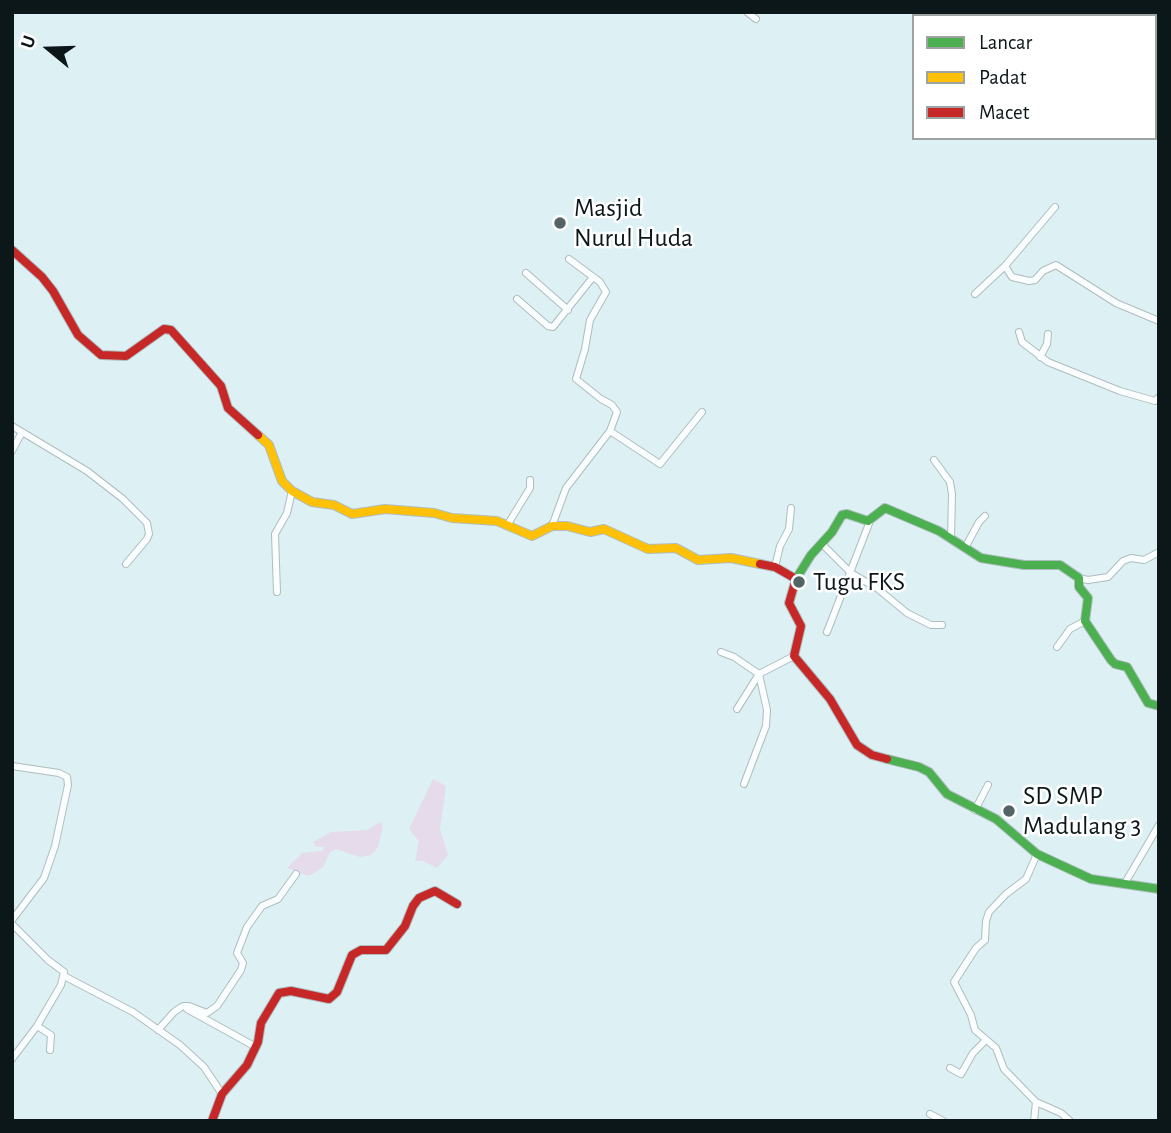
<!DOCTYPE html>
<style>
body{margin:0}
#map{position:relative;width:1171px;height:1133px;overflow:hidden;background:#ddf0f3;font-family:"Alegreya Sans",sans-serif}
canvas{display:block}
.frame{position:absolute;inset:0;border:14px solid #0b1719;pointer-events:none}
.legend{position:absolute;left:912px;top:14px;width:245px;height:126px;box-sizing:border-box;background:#fff;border:2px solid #9da2a3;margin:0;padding:9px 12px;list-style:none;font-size:21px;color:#0b1719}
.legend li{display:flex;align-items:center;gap:14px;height:35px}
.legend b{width:35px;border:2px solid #9da2a3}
.north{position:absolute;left:14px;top:14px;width:70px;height:70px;-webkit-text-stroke:5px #fff;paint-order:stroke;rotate:289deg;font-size:19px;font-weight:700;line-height:28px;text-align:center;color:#0b1719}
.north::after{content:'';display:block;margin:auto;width:24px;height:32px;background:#0b1719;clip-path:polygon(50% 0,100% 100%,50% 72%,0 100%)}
</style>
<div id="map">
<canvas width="1171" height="1133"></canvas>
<div class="frame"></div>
<ul class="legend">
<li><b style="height:9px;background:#4caf50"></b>Lancar</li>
<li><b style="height:9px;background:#ffc107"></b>Padat</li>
<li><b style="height:9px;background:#c62828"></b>Macet</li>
</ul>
<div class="north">U</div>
</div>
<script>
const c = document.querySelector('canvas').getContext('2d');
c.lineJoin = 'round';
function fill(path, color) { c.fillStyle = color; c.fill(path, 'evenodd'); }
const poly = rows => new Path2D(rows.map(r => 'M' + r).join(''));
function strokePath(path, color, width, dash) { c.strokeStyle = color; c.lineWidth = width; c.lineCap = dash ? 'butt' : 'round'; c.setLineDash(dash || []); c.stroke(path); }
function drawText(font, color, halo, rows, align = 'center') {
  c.font = font + ' "Alegreya Sans",sans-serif'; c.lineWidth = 5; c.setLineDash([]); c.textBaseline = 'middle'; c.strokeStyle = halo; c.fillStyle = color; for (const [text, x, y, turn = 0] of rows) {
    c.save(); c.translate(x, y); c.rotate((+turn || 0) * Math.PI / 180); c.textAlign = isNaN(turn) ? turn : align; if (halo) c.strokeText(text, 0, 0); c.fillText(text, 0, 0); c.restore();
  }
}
const green = poly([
 [433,779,446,786,440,829,448,855,437,868,423,861,415,861,419,841,409,829],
 [380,822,383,826,378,847,371,855,360,857,336,849,330,852,323,867,309,876,287,868,302,853,322,851,325,847,315,846,313,842,331,832,367,830]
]);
const street = poly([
 [747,12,756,19],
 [1005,266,1012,277,1029,281,1035,280,1043,271,1056,265,1116,303,1159,321],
 [526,273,568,310],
 [975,294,1005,266,1055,207],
 [517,299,548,326,553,327,593,277],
 [1019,332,1022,342,1048,362,1120,391,1155,401,1159,397],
 [1040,357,1047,344,1048,334],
 [12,426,87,471,123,499,147,523,149,534,147,539,126,564],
 [610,431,660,464,702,412],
 [12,451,22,432],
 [934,460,950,482,952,494,951,539],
 [508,524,530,488,530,480],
 [552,526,566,488,610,431,617,412,612,405,601,399,576,379,585,349,590,320,606,292,600,282,569,259],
 [821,543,851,573,878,589,907,613,931,625,942,625],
 [966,546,979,522,985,516],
 [775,567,780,546,789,529,791,508],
 [1079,578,1088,580,1108,577,1123,561,1131,558,1144,560,1159,552],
 [277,592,275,534,287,513,292,491],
 [827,632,870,521],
 [1057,647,1070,629,1085,621],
 [721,652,734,657,759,674,767,710,766,726,744,784],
 [737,709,759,674,794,656],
 [12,766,59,773,67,777,68,785,55,846,44,878,12,920],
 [975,810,988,785],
 [1125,883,1159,825],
 [12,924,48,960,64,972,61,985,37,1026,12,1059],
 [64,976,133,1012,180,1045,204,1067,222,1094],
 [187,1009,256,1047],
 [37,1026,51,1035,50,1050],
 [158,1030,174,1012,183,1006,189,1006,207,1013,217,1006,241,970,243,963,237,953,247,927,262,906,278,899,296,874],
 [950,1068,961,1074,973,1053,986,1040],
 [1036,1102,1061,1113,1070,1121],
 [930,1114,943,1121],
 [1034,1121,1036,1102,1004,1069,996,1048,975,1030,971,1015,954,982,976,948,985,940,986,921,989,912,1006,894,1026,879,1037,854]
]);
const fast = poly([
 [796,579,811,555,832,532,842,515,847,514,868,521,885,508,939,531,981,558,1024,565,1060,565,1079,578,1079,587,1088,598,1085,621,1111,660,1115,664,1127,667,1148,703,1159,706],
 [887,759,919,767,929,772,947,794,996,819,1037,854,1091,879,1159,889]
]);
const slow = poly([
 [258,435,269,445,282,481,292,491,312,502,334,505,352,514,385,509,434,513,452,518,497,521,532,536,552,526,567,526,590,532,604,529,648,549,676,548,698,560,731,558,760,564]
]);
const jam = poly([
 [12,250,42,277,53,291,78,335,101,355,126,356,164,329,171,330,221,386,228,408,258,435],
 [760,564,775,567,796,579,789,603,801,626,794,656,830,699,857,745,872,755,887,759],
 [212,1121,222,1094,247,1065,258,1042,261,1023,279,993,291,991,329,999,337,992,352,955,361,950,386,950,405,926,413,906,419,898,435,891,457,904]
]);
const markers = [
 [560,223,7,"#546365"],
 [799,582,7,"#546365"],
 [1009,811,7,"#546365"]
];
const poiNames = [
 ["Masjid",574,208],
 ["Nurul Huda",574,238],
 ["Tugu FKS",813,582],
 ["SD SMP",1023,796],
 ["Madulang 3",1023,826]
];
fill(green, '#e5dbea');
strokePath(street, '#aebdbf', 8);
strokePath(fast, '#aebdbf', 10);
strokePath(slow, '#aebdbf', 10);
strokePath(jam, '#aebdbf', 10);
strokePath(street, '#fafdfd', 6);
strokePath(fast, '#4caf50', 8);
strokePath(slow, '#ffc107', 8);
strokePath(jam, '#c62828', 8);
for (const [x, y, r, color] of markers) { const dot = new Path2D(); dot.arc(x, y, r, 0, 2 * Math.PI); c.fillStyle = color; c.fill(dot); strokePath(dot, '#fff', 2.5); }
drawText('26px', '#0b1719', '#fff', poiNames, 'left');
</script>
